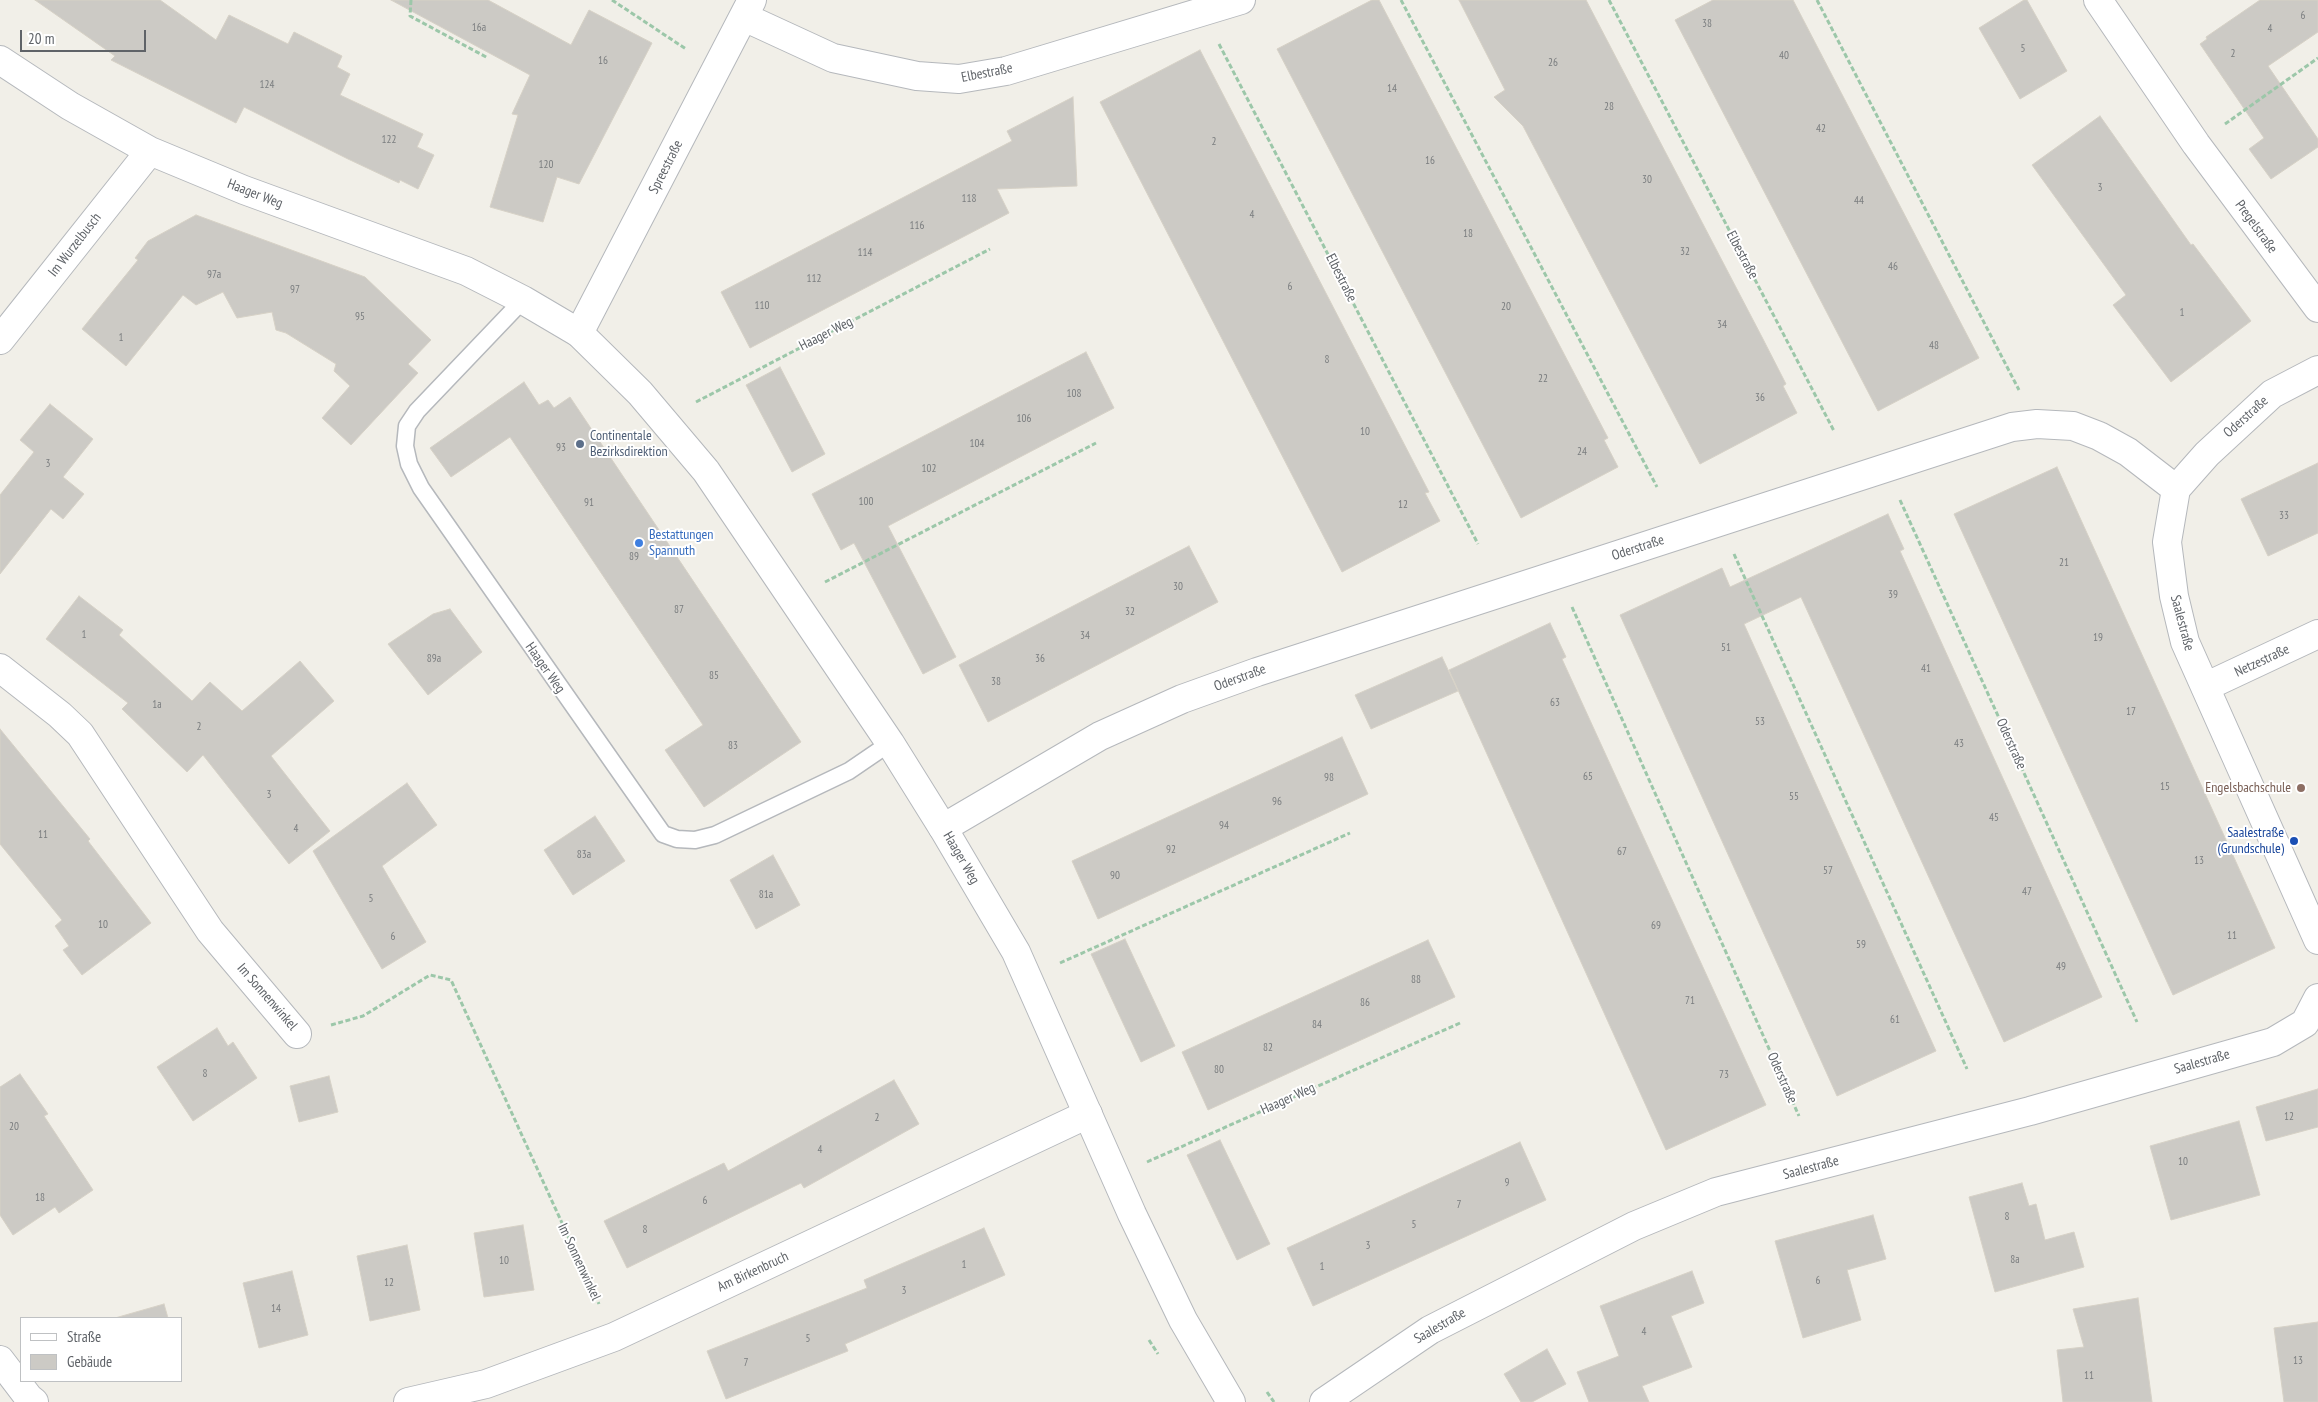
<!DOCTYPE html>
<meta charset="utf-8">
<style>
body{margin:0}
#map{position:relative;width:2318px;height:1402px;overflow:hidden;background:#f1efe8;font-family:"PT Sans Narrow",sans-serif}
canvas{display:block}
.legend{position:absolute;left:20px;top:1317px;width:162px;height:65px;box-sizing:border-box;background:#fff;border:1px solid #bfc1c3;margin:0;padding:6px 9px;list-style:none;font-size:15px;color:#5f6368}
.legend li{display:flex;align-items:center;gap:10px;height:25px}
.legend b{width:25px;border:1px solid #bfc1c3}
.scale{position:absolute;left:20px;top:30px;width:126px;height:22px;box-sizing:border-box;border:2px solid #5f6368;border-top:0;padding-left:6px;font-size:15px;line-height:18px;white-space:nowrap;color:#5f6368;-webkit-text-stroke:4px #fff;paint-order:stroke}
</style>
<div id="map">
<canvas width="2318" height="1402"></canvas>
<ul class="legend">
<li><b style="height:6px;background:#fff"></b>Straße</li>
<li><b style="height:14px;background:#cccac5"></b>Gebäude</li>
</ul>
<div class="scale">20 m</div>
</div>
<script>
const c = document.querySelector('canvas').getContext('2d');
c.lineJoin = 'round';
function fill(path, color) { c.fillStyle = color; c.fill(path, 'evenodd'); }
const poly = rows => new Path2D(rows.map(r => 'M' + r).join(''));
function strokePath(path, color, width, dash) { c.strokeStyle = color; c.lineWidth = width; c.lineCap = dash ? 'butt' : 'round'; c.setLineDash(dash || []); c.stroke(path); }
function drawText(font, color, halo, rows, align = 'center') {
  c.font = font + ' "PT Sans Narrow",sans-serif'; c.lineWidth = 4; c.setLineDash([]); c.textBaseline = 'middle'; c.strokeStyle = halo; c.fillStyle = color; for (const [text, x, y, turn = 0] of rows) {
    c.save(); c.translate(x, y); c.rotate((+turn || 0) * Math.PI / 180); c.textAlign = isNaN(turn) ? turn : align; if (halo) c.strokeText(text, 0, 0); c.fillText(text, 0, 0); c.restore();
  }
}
const building = poly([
 [35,0,160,0,216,40,229,15,288,44,294,32,342,56,337,67,350,74,340,95,423,134,417,147,434,155,418,189,400,180,399,183,348,159,244,107,236,123,111,60,115,56,35,0],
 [391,0,488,0,571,45,589,10,652,43,579,184,557,177,543,222,490,207,518,115,512,114,530,75,391,0],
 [1372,0,1379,0,1608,438,1604,440,1618,467,1521,518,1277,49,1372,0],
 [1459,0,1586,0,1763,339,1786,384,1783,386,1797,413,1700,464,1523,126,1494,97,1505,90,1459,0],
 [1713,0,1793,0,1979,358,1878,411,1675,20,1713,0],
 [2024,0,2027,0,2067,71,2020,99,1979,28,2024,0],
 [2260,0,2318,0,2318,32,2268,66,2318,139,2318,147,2271,179,2249,149,2264,138,2200,44,2207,39,2206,37,2260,0],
 [1200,50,1429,492,1425,493,1440,521,1342,572,1100,102,1200,50],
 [1073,97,1077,186,997,189,1009,213,750,348,721,292,1012,141,1007,131,1073,97],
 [2100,116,2191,245,2193,244,2251,321,2171,382,2113,305,2126,295,2032,165,2100,116],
 [196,215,365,277,431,340,408,364,418,373,351,445,322,418,350,386,334,371,336,364,286,333,276,330,272,312,237,318,223,292,196,305,183,295,126,366,82,329,138,260,135,258,148,241,196,215],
 [1086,352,1114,408,888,526,956,657,923,674,854,543,841,550,812,494,1086,352],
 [780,367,825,454,792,472,746,385,780,367],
 [524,382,539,405,548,400,554,408,570,397,801,742,704,807,665,750,703,725,510,437,451,477,430,448,524,382],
 [50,404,93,439,63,477,84,494,63,519,51,509,0,574,0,495,34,452,20,440,50,404],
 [2318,463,2318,533,2268,556,2241,499,2318,463],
 [2057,467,2275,948,2173,995,1954,514,2057,467],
 [1888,514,1904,549,1900,551,2102,997,2004,1042,1801,597,1744,624,1936,1051,1837,1096,1620,615,1722,568,1730,587,1888,514],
 [1189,546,1218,602,988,722,959,665,1189,546],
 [79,596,123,630,119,635,192,701,210,682,242,711,300,661,334,701,271,756,330,831,289,864,203,755,187,772,122,709,128,703,46,639,79,596],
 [450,609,482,652,428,695,388,644,433,614,450,609],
 [1550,623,1566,657,1562,659,1766,1105,1666,1150,1449,670,1550,623],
 [1442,657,1458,691,1371,729,1355,695,1442,657],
 [0,729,90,839,88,841,151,923,82,975,63,950,69,946,55,926,62,920,0,844,0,729],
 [1342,737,1368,794,1098,919,1072,861,1342,737],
 [407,783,437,825,382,866,426,942,382,969,313,851,407,783],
 [595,816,625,861,573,895,544,850,595,816],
 [773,855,800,905,756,929,730,880,773,855],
 [1125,939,1175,1046,1141,1062,1091,954,1125,939],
 [1428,940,1455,997,1208,1110,1182,1052,1428,940],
 [217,1028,228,1046,233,1042,257,1078,193,1121,157,1067,217,1028],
 [20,1074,48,1114,44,1116,93,1190,59,1213,55,1207,13,1235,0,1215,0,1087,20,1074],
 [329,1076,338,1112,299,1122,290,1086,329,1076],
 [894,1080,919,1124,804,1188,801,1183,627,1268,604,1221,724,1163,728,1171,894,1080],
 [2318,1089,2318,1127,2266,1141,2256,1107,2318,1089],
 [2239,1121,2260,1195,2171,1220,2150,1146,2239,1121],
 [1220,1140,1270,1244,1237,1260,1187,1155,1220,1140],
 [1520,1142,1546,1200,1313,1306,1287,1248,1520,1142],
 [2022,1183,2029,1206,2036,1204,2045,1240,2074,1232,2084,1267,1995,1292,1969,1197,2022,1183],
 [1873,1215,1886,1259,1847,1270,1861,1320,1803,1338,1775,1241,1873,1215],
 [523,1225,534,1290,484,1297,474,1233,523,1225],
 [984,1228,1005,1275,845,1344,848,1351,726,1399,707,1351,867,1288,864,1280,984,1228],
 [407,1245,420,1310,370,1321,357,1256,407,1245],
 [292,1271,308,1335,259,1348,243,1283,292,1271],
 [1692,1271,1704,1303,1671,1316,1692,1367,1642,1386,1649,1402,1589,1402,1577,1372,1619,1356,1600,1306,1692,1271],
 [2138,1298,2152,1402,2063,1402,2057,1350,2084,1347,2073,1309,2138,1298],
 [164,1304,168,1318,115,1318,164,1304],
 [2318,1322,2318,1402,2284,1402,2274,1328,2318,1322],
 [1547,1349,1566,1384,1532,1402,1521,1402,1504,1374,1547,1349]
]);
const path = poly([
 [411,0,410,16,488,58],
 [612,0,686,49],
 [1401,0,1657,487],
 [1609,0,1834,431],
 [1817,0,2019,390],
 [1219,44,1478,544],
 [2225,124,2318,58],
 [696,402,990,249],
 [1900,500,2137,1022],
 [1734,554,1967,1069],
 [825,582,1096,443],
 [1572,607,1799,1116],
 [1060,963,1350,833],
 [331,1025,363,1016,430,975,451,980,599,1304],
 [1147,1162,1460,1023],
 [1149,1340,1158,1354],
 [1267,1392,1274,1402]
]);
const service = poly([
 [523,300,417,411,407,426,405,446,409,464,421,488,663,834,677,839,695,840,715,835,849,771,890,743]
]);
const minor = poly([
 [2098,0,2196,144,2318,308],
 [744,17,833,58,917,76,959,79,1006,71,1241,0],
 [0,60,70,106,150,151,244,190,466,271,523,300,579,333,752,0],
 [0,340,150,151],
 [2176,489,2167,542,2174,596,2185,642,2318,940],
 [2176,489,2207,454,2272,394,2318,370],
 [0,668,60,715,80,734,210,931,297,1034],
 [2205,687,2318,634],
 [943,828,1100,736,1182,699,1257,672,2012,427,2037,424,2073,426,2099,436,2128,452,2176,489],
 [0,1360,29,1398,34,1402],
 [408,1402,486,1384,614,1337,1088,1114],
 [1324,1402,1430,1330,1634,1226,1716,1192,2030,1111,2273,1042,2305,1023,2318,998]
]);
const tertiary = poly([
 [579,333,640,393,706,471,890,743,943,828,1016,952,1132,1214,1183,1320,1231,1402]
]);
const markers = [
 [580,444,5,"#5c6f8a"],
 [639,543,5,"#3f7fe0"],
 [2301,788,5,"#8d6e63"],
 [2294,841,5,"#1a4fb4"]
];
const numberNames = [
 ["6",2303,16],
 ["38",1707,24],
 ["16a",479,28],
 ["4",2270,29],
 ["5",2023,49],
 ["2",2233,54],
 ["40",1784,56],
 ["16",603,61],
 ["26",1553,63],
 ["124",267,85],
 ["14",1392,89],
 ["28",1609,107],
 ["42",1821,129],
 ["122",389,140],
 ["2",1214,142],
 ["16",1430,161],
 ["120",546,165],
 ["30",1647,180],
 ["3",2100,188],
 ["118",969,199],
 ["44",1859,201],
 ["4",1252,215],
 ["116",917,226],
 ["18",1468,234],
 ["32",1685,252],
 ["114",865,253],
 ["46",1893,267],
 ["97a",214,275],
 ["112",814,279],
 ["6",1290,287],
 ["97",295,290],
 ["110",762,306],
 ["20",1506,307],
 ["1",2182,313],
 ["95",360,317],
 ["34",1722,325],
 ["1",121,338],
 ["48",1934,346],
 ["8",1327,360],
 ["22",1543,379],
 ["108",1074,394],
 ["36",1760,398],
 ["106",1024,419],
 ["10",1365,432],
 ["104",977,444],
 ["93",561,448],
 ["24",1582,452],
 ["3",48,464],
 ["102",929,469],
 ["100",866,502],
 ["91",589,503],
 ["12",1403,505],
 ["33",2284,516],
 ["89",634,557],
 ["21",2064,563],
 ["30",1178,587],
 ["39",1893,595],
 ["87",679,610],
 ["32",1130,612],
 ["1",84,635],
 ["34",1085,636],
 ["19",2098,638],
 ["51",1726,648],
 ["89a",434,659],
 ["36",1040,659],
 ["41",1926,669],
 ["85",714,676],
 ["38",996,682],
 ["63",1555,703],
 ["1a",157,705],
 ["17",2131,712],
 ["53",1760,722],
 ["2",199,727],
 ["43",1959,744],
 ["83",733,746],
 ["65",1588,777],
 ["98",1329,778],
 ["15",2165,787],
 ["3",269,795],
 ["55",1794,797],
 ["96",1277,802],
 ["45",1994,818],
 ["94",1224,826],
 ["4",296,829],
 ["11",43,835],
 ["92",1171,850],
 ["67",1622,852],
 ["83a",584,855],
 ["13",2199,861],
 ["57",1828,871],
 ["90",1115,876],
 ["47",2027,892],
 ["81a",766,895],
 ["5",371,899],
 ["10",103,925],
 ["69",1656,926],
 ["11",2232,936],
 ["6",393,937],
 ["59",1861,945],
 ["49",2061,967],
 ["88",1416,980],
 ["71",1690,1001],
 ["86",1365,1003],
 ["61",1895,1020],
 ["84",1317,1025],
 ["82",1268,1048],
 ["80",1219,1070],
 ["8",205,1074],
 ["73",1724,1075],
 ["12",2289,1117],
 ["2",877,1118],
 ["20",14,1127],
 ["4",820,1150],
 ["10",2183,1162],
 ["9",1507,1183],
 ["18",40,1198],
 ["6",705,1201],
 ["7",1459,1205],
 ["8",2007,1217],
 ["5",1414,1225],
 ["8",645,1230],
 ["3",1368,1246],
 ["8a",2015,1260],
 ["10",504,1261],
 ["1",964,1265],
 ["1",1322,1267],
 ["6",1818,1281],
 ["12",389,1283],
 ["3",904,1291],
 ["14",276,1309],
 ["4",1644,1332],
 ["5",808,1339],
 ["13",2298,1361],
 ["7",746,1363],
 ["11",2089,1376]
];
const streetNames = [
 ["Elbestraße",987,73,-11],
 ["Spreestraße",666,167,-63],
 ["Haager Weg",255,194,21],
 ["Pregelstraße",2256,227,54],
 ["Im Wurzelbusch",75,245,-52],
 ["Elbestraße",1742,255,62],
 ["Elbestraße",1341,278,63],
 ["Haager Weg",826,334,-27],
 ["Oderstraße",2246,417,-42],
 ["Oderstraße",1638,548,-18],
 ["Saalestraße",2182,623,75],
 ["Netzestraße",2262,661,-25],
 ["Haager Weg",545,668,55],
 ["Oderstraße",1240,678,-20],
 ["Oderstraße",2011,744,66],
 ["Haager Weg",961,858,60],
 ["Im Sonnenwinkel",267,997,49],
 ["Saalestraße",2202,1062,-16],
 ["Oderstraße",1782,1078,66],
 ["Haager Weg",1288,1099,-24],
 ["Saalestraße",1811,1168,-15],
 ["Im Sonnenwinkel",579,1262,65],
 ["Am Birkenbruch",753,1272,-25],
 ["Saalestraße",1440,1326,-30]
];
const serviceNames = [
 ["Continentale",590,436],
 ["Bezirksdirektion",590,452]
];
const shopNames = [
 ["Bestattungen",649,535],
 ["Spannuth",649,551]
];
const educationNames = [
 ["Engelsbachschule",2291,788]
];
const transitNames = [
 ["Saalestraße",2284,833],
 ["(Grundschule)",2284,849]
];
fill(building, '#cccac5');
strokePath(building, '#d6d1c6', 1);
strokePath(service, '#b5b8bc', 19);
strokePath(minor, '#b5b8bc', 30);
strokePath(tertiary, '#b5b8bc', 30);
strokePath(path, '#9cc7a9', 3, [5, 2.5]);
strokePath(service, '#fff', 16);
strokePath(minor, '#fff', 28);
strokePath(tertiary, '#fff', 28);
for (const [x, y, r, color] of markers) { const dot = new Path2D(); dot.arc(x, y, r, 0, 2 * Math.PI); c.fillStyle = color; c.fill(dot); strokePath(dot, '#fff', 2); }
drawText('11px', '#7a7d7f', null, numberNames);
drawText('14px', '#5f6368', '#fff', streetNames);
drawText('14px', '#4e5e75', '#fff', serviceNames, 'left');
drawText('14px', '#366cbe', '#fff', shopNames, 'left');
drawText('14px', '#785e54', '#fff', educationNames, 'right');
drawText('14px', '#164399', '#fff', transitNames, 'right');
</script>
